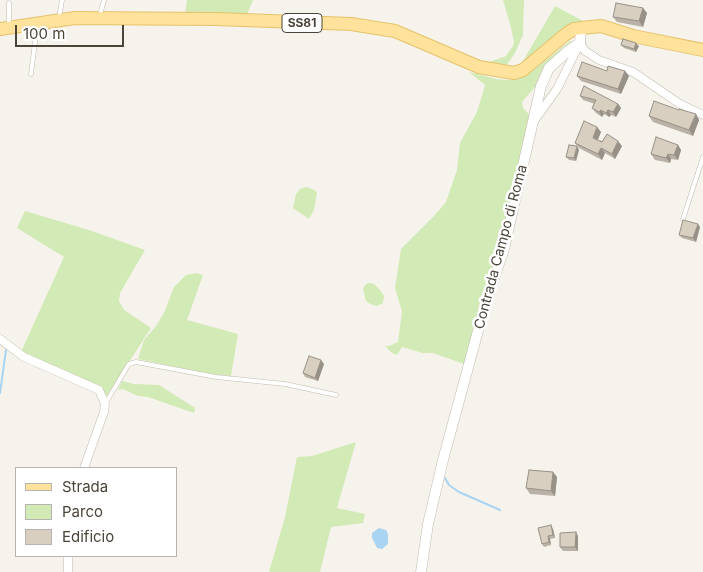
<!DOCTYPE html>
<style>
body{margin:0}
#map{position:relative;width:703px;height:572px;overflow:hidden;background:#f6f3ec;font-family:Inter,sans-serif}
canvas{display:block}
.legend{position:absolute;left:15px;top:467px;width:162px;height:90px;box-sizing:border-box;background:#fff;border:1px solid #b7b4b0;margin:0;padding:6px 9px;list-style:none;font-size:15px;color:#4b4439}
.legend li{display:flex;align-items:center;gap:10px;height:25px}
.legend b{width:25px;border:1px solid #b7b4b0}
.scale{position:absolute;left:15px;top:25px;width:109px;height:22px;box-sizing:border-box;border:2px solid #4b4439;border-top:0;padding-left:6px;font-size:15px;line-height:18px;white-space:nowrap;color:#4b4439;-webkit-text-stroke:4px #fff;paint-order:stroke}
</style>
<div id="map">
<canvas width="703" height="572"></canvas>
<ul class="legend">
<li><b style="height:6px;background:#ffe39c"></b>Strada</li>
<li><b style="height:14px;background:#d2eab5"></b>Parco</li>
<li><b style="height:14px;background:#d8cfc1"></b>Edificio</li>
</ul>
<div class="scale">100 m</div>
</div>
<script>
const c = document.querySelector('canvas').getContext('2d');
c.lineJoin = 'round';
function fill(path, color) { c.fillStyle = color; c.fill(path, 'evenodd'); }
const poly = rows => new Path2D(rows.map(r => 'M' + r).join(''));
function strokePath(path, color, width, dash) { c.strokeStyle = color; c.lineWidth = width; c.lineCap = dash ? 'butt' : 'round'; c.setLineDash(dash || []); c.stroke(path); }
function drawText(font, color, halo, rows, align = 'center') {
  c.font = font + ' Inter,sans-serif'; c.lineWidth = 5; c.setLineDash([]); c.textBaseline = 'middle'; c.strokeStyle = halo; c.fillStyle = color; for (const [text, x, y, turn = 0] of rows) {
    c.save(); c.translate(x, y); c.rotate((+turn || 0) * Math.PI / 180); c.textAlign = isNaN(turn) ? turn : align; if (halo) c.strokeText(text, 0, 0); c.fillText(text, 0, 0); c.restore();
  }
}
const green = poly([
 [187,0,253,0,246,17,185,15],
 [503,0,524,0,523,35,515,53,503,70,514,69,522,63,555,6,585,22,584,26,567,31,526,65,512,71,503,70,478,63,434,43,480,61,489,62,506,56,513,46,514,42,511,28],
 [570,41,574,42,522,102,523,108,531,116,529,126,526,124,527,133,502,244,467,365,433,353,423,353,402,347,397,355,392,353,385,346,389,346,398,342,402,311,395,288,401,249,434,216,446,202,457,170,460,143,477,112,485,85,469,72,497,79,508,80,518,79,531,72],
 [306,187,312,189,317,192,314,210,309,219,293,208,296,194,300,189],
 [25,211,92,231,145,250,120,293,119,301,124,310,151,328,107,396,101,391,21,352,64,257,17,228],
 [196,273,203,275,187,320,238,334,231,376,209,374,138,359,144,340,156,326,164,313,174,287,186,275],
 [368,283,374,284,380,290,384,296,383,303,377,306,370,304,366,301,363,289,365,285],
 [122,381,134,384,159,385,195,408,194,413,148,397,138,396,123,389,118,390],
 [356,442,337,508,365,514,363,523,331,527,320,572,269,572,285,517,297,457,312,456]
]);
const water = poly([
 [379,528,386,530,388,534,388,544,382,549,377,548,372,538,372,533]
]);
const stream = poly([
 [0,393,6,350],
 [445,478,449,485,459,492,500,510]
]);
const service = poly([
 [9,3,9,25],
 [100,15,104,0],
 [59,18,62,0],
 [31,74,37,27],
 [683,219,703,157],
 [105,404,129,364,136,362,216,377,285,384,336,395]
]);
const minor = poly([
 [580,43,585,51,599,60,633,72,680,104,703,115],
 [534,121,557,89,580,43],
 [0,339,24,357,99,390,105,404,104,412,84,468],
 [68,572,68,556]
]);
const tertiary = poly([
 [421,572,428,524,443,460,485,305,504,249,541,86,549,68,568,51,580,43,581,28]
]);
const primary = poly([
 [0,29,75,18,216,19,351,24,395,31,479,67,514,73,523,70,566,34,574,29,591,27,601,26,633,36,703,50]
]);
const wall = poly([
 [643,8,647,13,643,27,617,22,613,17],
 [621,45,639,46,636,52,624,48],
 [607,71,625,71,629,76,621,94,581,81,577,76],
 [580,96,618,104,621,108,616,117,611,115,609,117,604,114,602,117,596,113,592,108,595,104,583,100],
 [679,110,696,114,699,120,693,136,653,122,649,116],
 [597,127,601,132,598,140,622,146,615,159,605,153,602,160,579,148,575,143],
 [678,145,681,150,678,160,671,159,670,163,655,160,651,154],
 [579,150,576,161,569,160,566,157],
 [700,227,696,242,682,238,679,235],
 [324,364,318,381,305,377,303,373],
 [553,472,557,477,555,496,530,494,526,488],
 [553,529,555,538,550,539,551,545,544,547,542,544],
 [578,536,578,551,563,551,560,547]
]);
const shadedWall = poly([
 [643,8,647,13,643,27,639,21],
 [636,43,639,46,636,52,634,49],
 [625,71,629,76,621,94,618,89],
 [618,104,621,108,616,117,613,112],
 [601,110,604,114,602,117,599,112],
 [608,110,611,115,609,117,606,113],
 [696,114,699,120,693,136,689,130],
 [597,127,601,132,596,143,593,138],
 [618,141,622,146,615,159,612,154],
 [678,145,681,150,678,160,674,155],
 [577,146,579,150,576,161,574,158],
 [601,148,605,153,602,160,598,154],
 [668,154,671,159,670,163,666,158],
 [698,224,700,227,696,242,693,238],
 [321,360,324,364,318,381,315,378],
 [553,472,557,477,555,496,551,491],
 [551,525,553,529,555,538,553,535],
 [576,532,578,536,578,551,575,547],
 [548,536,550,539,551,545,549,542]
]);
const building = poly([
 [616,3,643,8,639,21,613,17,616,3],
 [623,39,636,43,634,49,621,45,623,39],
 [582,62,607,71,608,66,625,71,618,89,577,76,582,62],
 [584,86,618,104,613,112,608,110,606,113,601,110,599,112,592,108,596,100,580,96,584,86],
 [654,101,679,110,679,109,696,114,689,130,649,116,654,101],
 [584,121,597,127,593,138,602,142,607,134,618,141,612,154,601,148,598,154,575,143,584,121],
 [656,137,678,145,674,155,668,154,666,158,651,154,656,137],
 [569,145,577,146,574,158,566,157,569,145],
 [683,220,698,224,693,238,679,235,683,220],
 [309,356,321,360,315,378,303,373,309,356],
 [529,470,553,472,551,491,526,488,529,470],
 [551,525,553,535,548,536,549,542,542,544,538,528,551,525],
 [576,532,575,547,560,547,560,533,576,532]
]);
const shields = [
 [302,23,40]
];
const shieldNames = [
 ["SS81",302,23]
];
const streetNames = [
 ["Contrada Campo di Roma",501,247,-75]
];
fill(green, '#d2eab5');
fill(water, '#a9d4f2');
strokePath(stream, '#a9d4f2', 2);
strokePath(service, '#c2bbae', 5);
strokePath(minor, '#c2bbae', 9);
strokePath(tertiary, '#c2bbae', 11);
strokePath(primary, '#e6c16a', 14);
strokePath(service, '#fff', 4);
strokePath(minor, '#fff', 8);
strokePath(tertiary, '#fff', 10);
strokePath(primary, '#ffe39c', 12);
fill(wall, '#bab2a6');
fill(shadedWall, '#979187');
fill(building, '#d8cfc1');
strokePath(building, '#979187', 1);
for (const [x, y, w] of shields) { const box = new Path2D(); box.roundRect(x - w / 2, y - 9.5, w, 19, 4); c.fillStyle = '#fff'; c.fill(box); strokePath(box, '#4b4439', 1); }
drawText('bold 12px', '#4b4439', null, shieldNames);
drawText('14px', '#4b4439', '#fff', streetNames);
</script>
